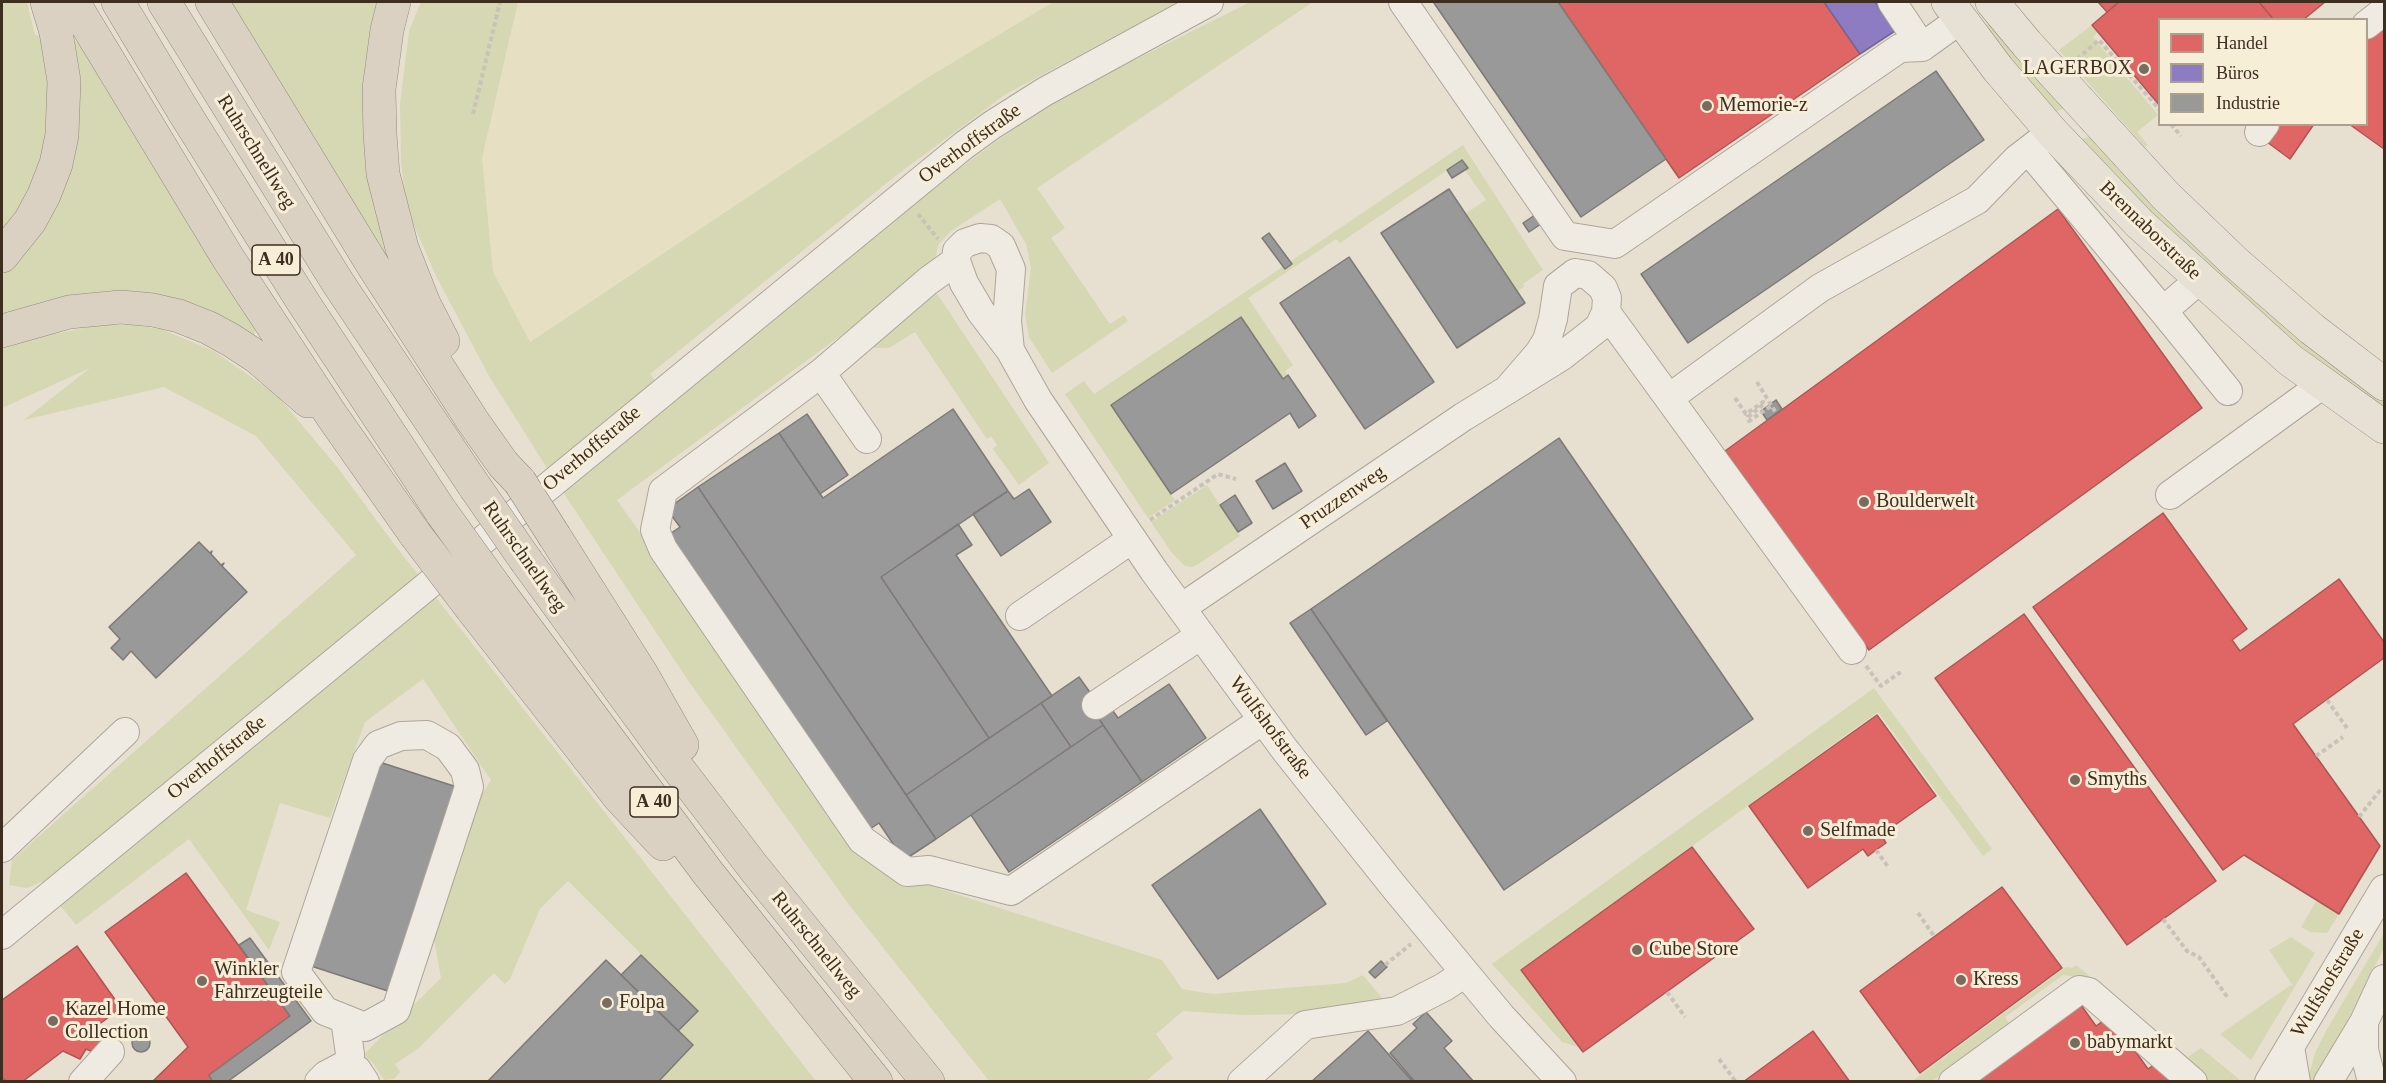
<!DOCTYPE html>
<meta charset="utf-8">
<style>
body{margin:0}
#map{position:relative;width:2386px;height:1083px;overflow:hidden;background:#e7e0d1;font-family:"Times New Roman",serif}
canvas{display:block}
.frame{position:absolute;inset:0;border:3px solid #3d2e20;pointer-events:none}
.legend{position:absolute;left:2158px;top:18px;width:210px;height:108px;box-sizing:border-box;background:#f7eed8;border:2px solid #ada18e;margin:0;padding:8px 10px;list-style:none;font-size:18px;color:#3d2e20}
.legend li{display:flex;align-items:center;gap:12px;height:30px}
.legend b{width:30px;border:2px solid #ada18e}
</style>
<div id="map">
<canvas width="2386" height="1083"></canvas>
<div class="frame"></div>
<ul class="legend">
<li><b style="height:16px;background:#e06666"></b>Handel</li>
<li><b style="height:16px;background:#8e7cc3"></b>Büros</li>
<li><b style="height:16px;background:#999"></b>Industrie</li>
</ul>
</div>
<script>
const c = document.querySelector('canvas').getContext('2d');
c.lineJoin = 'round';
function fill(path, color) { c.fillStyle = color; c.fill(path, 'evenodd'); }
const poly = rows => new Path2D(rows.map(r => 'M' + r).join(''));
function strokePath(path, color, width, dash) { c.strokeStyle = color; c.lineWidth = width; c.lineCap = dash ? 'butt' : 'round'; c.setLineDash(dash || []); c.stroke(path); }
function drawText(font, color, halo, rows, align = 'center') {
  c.font = font + ' "Times New Roman",serif'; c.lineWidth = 6; c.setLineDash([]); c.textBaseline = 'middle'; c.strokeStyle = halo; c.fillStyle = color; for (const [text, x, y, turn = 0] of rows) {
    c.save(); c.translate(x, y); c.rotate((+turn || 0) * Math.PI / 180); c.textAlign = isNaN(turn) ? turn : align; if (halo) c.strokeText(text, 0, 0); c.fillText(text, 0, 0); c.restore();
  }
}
const farmland = poly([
 [518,2,1053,2,922,81,529,342,493,272,482,158]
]);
const green = poly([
 [2,2,27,2,35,35,70,37,96,55,259,324,251,341,234,328,2,316],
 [223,2,387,2,391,270],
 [421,2,518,2,482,158,493,272,530,342,922,81,1053,2,1179,2,1006,94,898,174,650,374,671,400,910,204,1051,102,1250,2,1313,2,1037,188,1065,228,1051,238,1110,324,1124,315,1128,321,1052,373,1029,337,1025,315,1031,268,1026,244,1000,199,951,231,938,245,934,267,617,500,850,833,906,878,1162,960,1182,989,1213,994,1346,983,1363,975,1383,999,1309,1014,1241,1015,1183,1011,1156,1034,1173,1058,1146,1081,989,1081,850,906,687,679,545,465,489,376,436,276,406,207,401,162,400,103,409,31],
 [1991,21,2067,107,2051,114,1982,28],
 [2092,25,2098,32,2093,37,2158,115,2137,132,2148,145,2145,147,2059,50],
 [2091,136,2384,397,2384,406,2273,330,2239,303,2080,140],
 [1463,145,1543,270,1523,284,1524,287,1518,291,1466,213,1486,200,1465,170,1467,168,1462,160,1340,243,1336,239,1248,298,1293,365,1285,371,1287,376,1283,378,1241,316,1110,405,1175,500,1148,518,1065,394,1084,381,1094,394],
 [934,289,1049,463,1019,485,993,449,997,445,991,436,987,439,915,332,889,348,872,348],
 [99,325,132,325,161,329,214,351,277,395,338,468,397,548,816,1081,658,1081,693,1046,678,1031,698,1011,568,881,540,909,510,979,505,984,494,973,420,1047,395,1064,400,1072,394,1079,384,1080,374,1064,363,1055,441,978,433,934,476,804,491,780,423,679,365,722,330,818,280,803,246,910,280,922,269,950,189,839,76,925,41,882,27,888,9,885,12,860,356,555,256,436,164,387,24,420,90,368,2,408,2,349,43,336],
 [1207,485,1240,536,1200,563,1192,567,1185,566,1172,553,1151,522],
 [1874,688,1992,849,1983,856,1878,712,1520,970,1578,1047,1562,1042,1492,964],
 [2317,900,2339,914,2327,933,2310,932,2301,927],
 [2384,933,2384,948,2338,1040,2315,1081,2307,1082,2315,1053,2327,1029],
 [2291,937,2315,953,2251,1060,2220,1034,2291,985,2293,986,2269,950],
 [2076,965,2188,1057,2201,1048,2239,1079,2238,1081,2208,1081,2089,982,2083,978,2063,975,2005,1017,2010,1025,1932,1081,1911,1082,2066,967,2072,968]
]);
const shops = poly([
 [1558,2,1824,2,1860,54,1679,178,1558,2],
 [2098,2,2119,2,2107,12,2098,2],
 [2119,2,2259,2,2274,20,2160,20,2160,106,2092,25,2119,2],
 [2259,2,2325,2,2303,20,2274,20,2259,2],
 [2374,25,2384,32,2384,149,2349,124,2366,124,2366,31,2374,25],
 [2279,124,2314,124,2290,159,2267,142,2279,124],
 [2058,209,2202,408,1869,650,1725,451,2058,209],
 [2163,513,2247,629,2232,640,2240,651,2339,579,2384,642,2384,658,2293,724,2380,846,2339,914,2244,855,2223,870,2033,607,2163,513],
 [2024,614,2216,881,2127,945,1935,678,2024,614],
 [1877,715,1936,796,1881,835,1886,843,1876,850,1868,856,1863,849,1808,888,1749,806,1877,715],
 [1692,847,1754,929,1583,1052,1521,970,1692,847],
 [186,873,290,1016,209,1075,213,1082,152,1082,188,1047,105,932,186,873],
 [2002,887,2062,968,1920,1073,1860,991,2002,887],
 [77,946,121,1008,86,1034,104,1043,98,1054,86,1049,80,1059,63,1051,22,1082,8,1082,2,1078,2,1000,77,946],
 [2078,1001,2096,1026,2110,1016,2148,1069,2161,1060,2176,1082,1975,1082,2078,1001],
 [1813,1031,1850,1082,1743,1082,1813,1031]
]);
const offices = poly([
 [1824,2,1875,2,1895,31,1860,54,1824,2]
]);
const industry = poly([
 [1436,2,1558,2,1666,159,1581,217,1434,3,1436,2],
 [1936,71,1984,140,1688,343,1641,274,1936,71],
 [1462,160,1468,168,1452,178,1447,170,1462,160],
 [1449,189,1525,303,1457,348,1381,233,1449,189],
 [1535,215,1541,224,1529,232,1523,223,1535,215],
 [1269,233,1292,264,1285,269,1262,238,1269,233],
 [1349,257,1434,382,1365,429,1280,303,1349,257],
 [1241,317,1283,379,1288,375,1316,416,1299,428,1290,413,1171,494,1111,405,1241,317],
 [1776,400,1782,409,1767,420,1761,411,1776,400],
 [953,409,1008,491,881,577,989,738,906,795,698,487,779,433,823,498,953,409],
 [807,414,848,475,820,494,779,433,807,414],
 [1559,438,1753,719,1504,890,1311,609,1559,438],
 [1285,463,1302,491,1273,509,1256,481,1285,463],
 [698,487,936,839,904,860,879,823,864,833,664,538,680,527,667,509,698,487],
 [1029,489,1051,522,1001,556,973,514,1008,491,1014,499,1029,489],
 [1235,495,1252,523,1238,532,1220,505,1235,495],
 [958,524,972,545,956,555,1052,696,989,738,881,577,958,524],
 [199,542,210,553,212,551,211,554,221,565,224,563,222,566,247,592,156,678,131,651,123,660,111,648,120,639,109,627,199,542],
 [1311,609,1387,721,1366,735,1290,623,1311,609],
 [1079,677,1094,698,1088,702,1103,725,1071,747,1041,703,1079,677],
 [1169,684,1206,738,1142,782,1095,713,1108,704,1118,718,1169,684],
 [1041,703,1071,747,936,839,906,795,1041,703],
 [1103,725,1142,782,1009,872,971,815,1103,725],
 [373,760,460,788,394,993,308,965,373,760],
 [1260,809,1326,904,1218,979,1152,885,1260,809],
 [250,938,311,1021,227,1082,213,1082,209,1075,290,1016,239,945,250,938],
 [641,955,698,1011,678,1031,621,975,641,955],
 [606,960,693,1045,658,1082,487,1082,606,960],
 [1381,961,1387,967,1375,978,1369,972,1381,961],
 [1426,1012,1452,1041,1444,1048,1474,1082,1415,1082,1390,1053,1417,1028,1413,1024,1426,1012],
 [1368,1031,1413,1082,1311,1082,1368,1031],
 '132 1043a9 9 0 1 1 18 0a9 9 0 1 1-18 0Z'
]);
const path = poly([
 [2077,59,2099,40,2160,110],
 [473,114,500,2],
 [2171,124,2181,136],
 [918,214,938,239],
 [1757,382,1776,413],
 [1735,398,1746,414,1763,402,1765,403,1748,417,1749,421,1771,406],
 [1150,520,1218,474,1236,479],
 [1866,666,1881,686,1899,673,1902,677],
 [2327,700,2347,728],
 [2316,756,2343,737],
 [2359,817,2381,789],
 [1876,850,1889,868],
 [1918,913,1934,936],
 [2163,919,2187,951,2199,957,2228,998],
 [1385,965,1411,944],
 [1667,992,1685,1017],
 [1719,1059,1736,1082]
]);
const minor = poly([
 [1403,2,1565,236,1615,244,1900,48,1922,47,1961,19],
 [1892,2,1922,47],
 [2366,25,2384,11],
 [2259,132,2265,124],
 [2029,151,2163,311,2199,280],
 [1575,273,1588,275,1603,288,1607,298,1606,312,1599,327,1562,356,1507,390,1539,353,1547,340,1553,319,1558,286,1575,273],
 [2163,311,2228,391],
 [1606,312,1852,650],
 [1010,350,1007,321,1011,269,1001,246,991,239,980,238,965,243,957,251,956,261,964,283,981,312,1010,350,1038,400,1154,571,1285,750,1395,888,1501,1016,1562,1082],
 [821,373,663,491,655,530,663,549,862,840,907,872,929,870,1011,891,1263,720],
 [1669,398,1820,288,1977,200,2017,159,2052,132],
 [867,439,821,373,928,281,956,261],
 [2170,495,2323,384],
 [1181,608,1463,417,1507,390],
 [1020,616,1132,539],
 [1096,705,1201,635],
 [2,848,125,732],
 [2,935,963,146,992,125,1044,92,1209,2],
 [345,1019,325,1011,296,972,367,760,378,745,401,736,427,735,448,747,465,770,469,787,396,1010,365,1027,345,1019,350,1054,349,1068],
 [2364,1022,2364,1050,2372,1082],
 [2290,1047,2296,1082],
 [83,1082,110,1052],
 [319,1082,326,1075,341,1067,357,1070,365,1082],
 [1242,1082,1305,1025,1397,1011,1444,987,1465,973],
 [1953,1082,2079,990,2089,992,2193,1082],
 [2269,1082,2384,889],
 [2328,1082,2364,1022,2384,979]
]);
const major = poly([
 [1948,2,1998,69,2052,132,2140,224,2290,360,2384,427],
 [1992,2,2027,44,2166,196,2235,262,2312,329,2384,384]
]);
const highway = poly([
 [73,2,228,258,332,416,415,534],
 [118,2,184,112,303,302,442,513],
 [164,2,338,283,475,487],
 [212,2,372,264,472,420,503,464,520,482],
 [394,2,387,30,379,89,380,134,383,174,402,248,424,304,443,341],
 [2,256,30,221,44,195,56,164,62,135,64,81,56,32,47,2],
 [2,331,69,312,121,307,153,310,179,316,209,328,231,340,257,357,308,401],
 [555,537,641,673,682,745],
 [527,562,664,750,754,868,928,1082],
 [496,588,708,873,876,1082],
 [472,609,620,798,663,844]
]);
const highwayBridge = poly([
 [520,482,555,537],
 [475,487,527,562],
 [442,513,496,588],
 [415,534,472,609]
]);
const markers = [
 [2144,69,6,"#786c5e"],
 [1707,106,6,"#786c5e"],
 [1864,502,6,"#786c5e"],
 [2075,780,6,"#786c5e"],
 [1808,831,6,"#786c5e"],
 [1637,950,6,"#786c5e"],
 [1961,980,6,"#786c5e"],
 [202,981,6,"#786c5e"],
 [607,1003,6,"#786c5e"],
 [53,1021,6,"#786c5e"],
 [2075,1043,6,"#786c5e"]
];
const shields = [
 [276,260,48],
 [654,802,48]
];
const shieldNames = [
 ["A 40",276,260],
 ["A 40",654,802]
];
const poiNames = [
 ["LAGERBOX",2132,69,"right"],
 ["Memorie-z",1719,106],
 ["Boulderwelt",1876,502],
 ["Smyths",2087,780],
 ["Selfmade",1820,831],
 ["Cube Store",1649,950],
 ["Winkler",214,970],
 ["Fahrzeugteile",214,993],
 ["Kress",1973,980],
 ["Folpa",619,1003],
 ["Kazel Home",65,1010],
 ["Collection",65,1033],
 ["babymarkt",2087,1043]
];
const streetNames = [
 ["Overhoffstraße",970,144,-36],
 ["Ruhrschnellweg",256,152,58],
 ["Brennaborstraße",2150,231,44],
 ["Overhoffstraße",592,449,-40],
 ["Pruzzenweg",1343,498,-34],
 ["Ruhrschnellweg",524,557,55],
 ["Wulfshofstraße",1270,728,53],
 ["Overhoffstraße",217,758,-39],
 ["Ruhrschnellweg",816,945,51],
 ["Wulfshofstraße",2328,983,-59]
];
fill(farmland, '#e6dfc2');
fill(green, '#d6d7b3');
fill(shops, '#e06666');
strokePath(shops, '#af5551', 1.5);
fill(offices, '#8e7cc3');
strokePath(offices, '#766592', 1.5);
fill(industry, '#999');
strokePath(industry, '#7d7975', 1.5);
strokePath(minor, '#ada599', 30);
strokePath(major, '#928b80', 34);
strokePath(highway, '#928b80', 34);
strokePath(path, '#c8c2b9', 4, [4.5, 3]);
strokePath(minor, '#efebe3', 28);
strokePath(major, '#e6e1d4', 33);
strokePath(highway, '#dad1c2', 33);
strokePath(highwayBridge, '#928b80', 34, []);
strokePath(highwayBridge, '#dad1c2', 33);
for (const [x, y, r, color] of markers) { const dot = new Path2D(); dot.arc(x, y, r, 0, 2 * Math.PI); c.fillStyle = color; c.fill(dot); strokePath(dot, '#f7eed8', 2); }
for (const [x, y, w] of shields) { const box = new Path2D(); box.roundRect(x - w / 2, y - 15, w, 30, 4.5); c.fillStyle = '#f7eed8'; c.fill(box); strokePath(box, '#3d2e20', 1.5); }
drawText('bold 18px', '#3d2e20', null, shieldNames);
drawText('20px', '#3d2e20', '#f7eed8', poiNames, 'left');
drawText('20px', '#3d2e20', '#f7eed8', streetNames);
</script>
